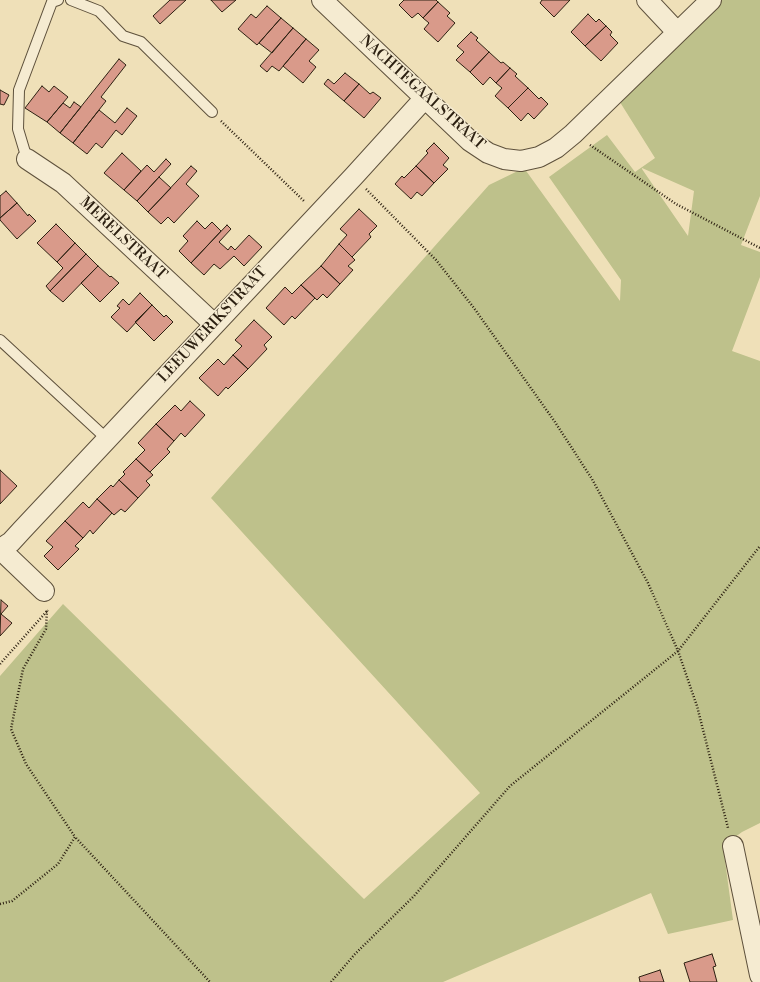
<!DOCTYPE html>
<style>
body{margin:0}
canvas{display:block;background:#efe0b8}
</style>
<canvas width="760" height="982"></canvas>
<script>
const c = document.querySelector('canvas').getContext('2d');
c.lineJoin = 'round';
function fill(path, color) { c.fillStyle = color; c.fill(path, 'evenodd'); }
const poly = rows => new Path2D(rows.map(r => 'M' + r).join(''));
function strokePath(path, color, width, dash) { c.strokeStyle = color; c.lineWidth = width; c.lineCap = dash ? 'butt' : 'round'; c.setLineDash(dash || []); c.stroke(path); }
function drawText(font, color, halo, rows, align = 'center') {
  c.font = font + ' "Libre Bodoni",serif'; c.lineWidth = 3; c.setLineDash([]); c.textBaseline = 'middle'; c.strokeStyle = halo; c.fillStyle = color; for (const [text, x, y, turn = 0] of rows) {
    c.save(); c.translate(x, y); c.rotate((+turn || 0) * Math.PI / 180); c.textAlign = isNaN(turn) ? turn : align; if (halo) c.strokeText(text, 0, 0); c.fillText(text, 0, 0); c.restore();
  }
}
const green = poly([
 [720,0,760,0,760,196,741,245,760,252,760,277,732,351,760,361,760,823,742,832,723,846,733,920,668,934,651,893,443,982,0,982,0,676,63,604,364,899,480,793,211,498,489,185,524,168,620,301,621,280,549,177,607,135,635,172,655,158,618,99],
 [642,168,694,191,688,236,642,169]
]);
const building = poly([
 [170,0,186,0,160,24,153,16,170,0],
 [211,0,236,0,222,12,211,0],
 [404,0,436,0,438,2,423,18,418,13,412,18,399,5,404,0],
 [542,0,570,0,554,17,540,3,542,0],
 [438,2,450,13,447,16,455,23,438,42,424,29,429,23,423,18,438,2],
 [267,6,281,18,257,45,238,29,251,14,256,18,267,6],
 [588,14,596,22,599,19,606,26,585,46,571,32,588,14],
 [281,18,293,28,272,53,259,43,281,18],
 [606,26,612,32,610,35,618,43,601,61,585,46,606,26],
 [293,28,306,39,279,71,272,66,267,72,260,66,293,28],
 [471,32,478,38,476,40,489,52,470,72,456,60,464,52,457,46,471,32],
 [306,39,319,50,309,61,316,67,303,83,283,66,306,39],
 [489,52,501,63,503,62,510,68,496,83,490,77,483,85,470,72,489,52],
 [119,59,126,65,101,97,106,101,73,143,60,133,119,59],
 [510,68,517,74,515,76,528,88,508,108,495,96,502,88,496,83,510,68],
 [345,73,359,84,344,101,324,84,328,79,334,84,345,73],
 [359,84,370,94,373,92,381,98,364,118,344,101,359,84],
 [42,86,49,92,54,86,68,97,47,122,25,108,42,86],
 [528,88,539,99,541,97,548,104,534,119,528,113,521,121,508,108,528,88],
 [0,90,9,95,4,105,0,104,0,90],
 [74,102,81,107,60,133,47,122,63,103,70,108,74,102],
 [127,108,137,116,122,135,116,130,102,148,96,143,87,154,73,143,99,110,115,123,127,108],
 [434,143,449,158,443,165,448,169,434,183,416,166,428,153,426,151,434,143],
 [122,153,141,171,124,190,104,173,122,153],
 [166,159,171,164,137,201,124,190,147,165,154,172,166,159],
 [191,166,197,171,186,184,199,196,174,223,168,217,161,224,148,212,191,166],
 [416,166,434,183,422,196,417,192,411,199,395,184,402,176,404,178,416,166],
 [159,177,171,188,148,212,137,201,159,177],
 [6,191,17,203,0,218,0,196,6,191],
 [17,203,28,216,29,214,36,221,17,239,0,220,0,218,17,203],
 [359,209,377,226,369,234,371,237,352,257,339,244,347,235,340,229,359,209],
 [197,221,205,229,212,222,221,231,191,263,179,251,188,241,183,236,197,221],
 [56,224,75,243,57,262,37,243,56,224],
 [227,225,231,229,219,242,228,250,231,246,235,250,249,235,262,247,244,266,234,256,220,269,214,264,204,275,191,263,227,225],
 [75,243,86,254,50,291,46,286,63,268,57,262,75,243],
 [339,244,355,260,348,266,353,270,340,284,321,266,339,244],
 [86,254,98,266,63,302,50,291,86,254],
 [98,266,110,277,111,276,119,283,100,302,81,283,98,266],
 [321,266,340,284,327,298,323,294,317,300,301,285,321,266],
 [301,285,315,298,295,319,292,316,284,325,266,308,285,287,292,294,301,285],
 [140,293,152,305,127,332,111,317,120,308,117,306,123,299,129,305,140,293],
 [152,305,164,317,166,315,173,322,154,341,135,322,152,305],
 [254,320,272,337,264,345,267,349,248,369,233,355,242,346,235,340,254,320],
 [233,355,248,369,228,389,226,387,218,396,199,378,218,359,224,365,233,355],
 [190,401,205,415,185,437,181,433,174,441,156,424,175,405,181,411,190,401],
 [156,424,174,441,167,449,170,452,150,472,136,459,145,450,138,443,156,424],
 [136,459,153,475,146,481,150,485,138,498,119,480,125,474,123,472,136,459],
 [0,470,17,486,0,504,0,470],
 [119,480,138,498,125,512,121,509,114,515,97,499,111,485,113,487,119,480],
 [97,499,112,513,93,534,90,530,83,538,65,521,83,502,89,508,97,499],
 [65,521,83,538,75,546,79,549,58,570,44,556,53,547,46,541,65,521],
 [1,600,8,606,1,614,12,623,0,636,1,600],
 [712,954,716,966,713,967,717,982,690,982,684,963,712,954],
 [660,970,664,982,640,982,639,977,660,970]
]);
const path = poly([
 [221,121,304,201],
 [590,145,676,204,760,248],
 [366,189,436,260,474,308,555,422,592,479,648,583,678,651,697,706,728,828],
 [0,664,48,610],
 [76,838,210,982],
 [0,904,12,901,58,864,75,837,26,764,11,729,23,669,46,629,47,609],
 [331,982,355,954,414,896,510,786,678,651,760,546]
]);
const lane = poly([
 [71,0,99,11,123,36,141,42,212,112],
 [27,159,18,129,19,90,52,2,58,0],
 [0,340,107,439]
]);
const street = poly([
 [322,0,470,141,488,153,504,159,521,161,539,157,556,148,573,134,711,0],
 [647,0,677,32],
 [27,159,63,183,214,324],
 [0,549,11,542,22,530,354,176,424,99],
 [0,549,44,591],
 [733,846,760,975]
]);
const streetNames = [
 ["NACHTEGAALSTRAAT",422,93,42],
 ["MERELSTRAAT",123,239,43],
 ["LEEUWERIKSTRAAT",213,325,-47]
];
fill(green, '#bec18b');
fill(building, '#d99a8a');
strokePath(building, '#2d2112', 1);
strokePath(lane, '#5e513c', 12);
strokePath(street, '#5e513c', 22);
strokePath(path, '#2d2112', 2.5, [1, 2]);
strokePath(lane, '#f5ebd1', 10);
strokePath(street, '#f5ebd1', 20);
drawText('15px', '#2d2112', '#f5ebd1', streetNames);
</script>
